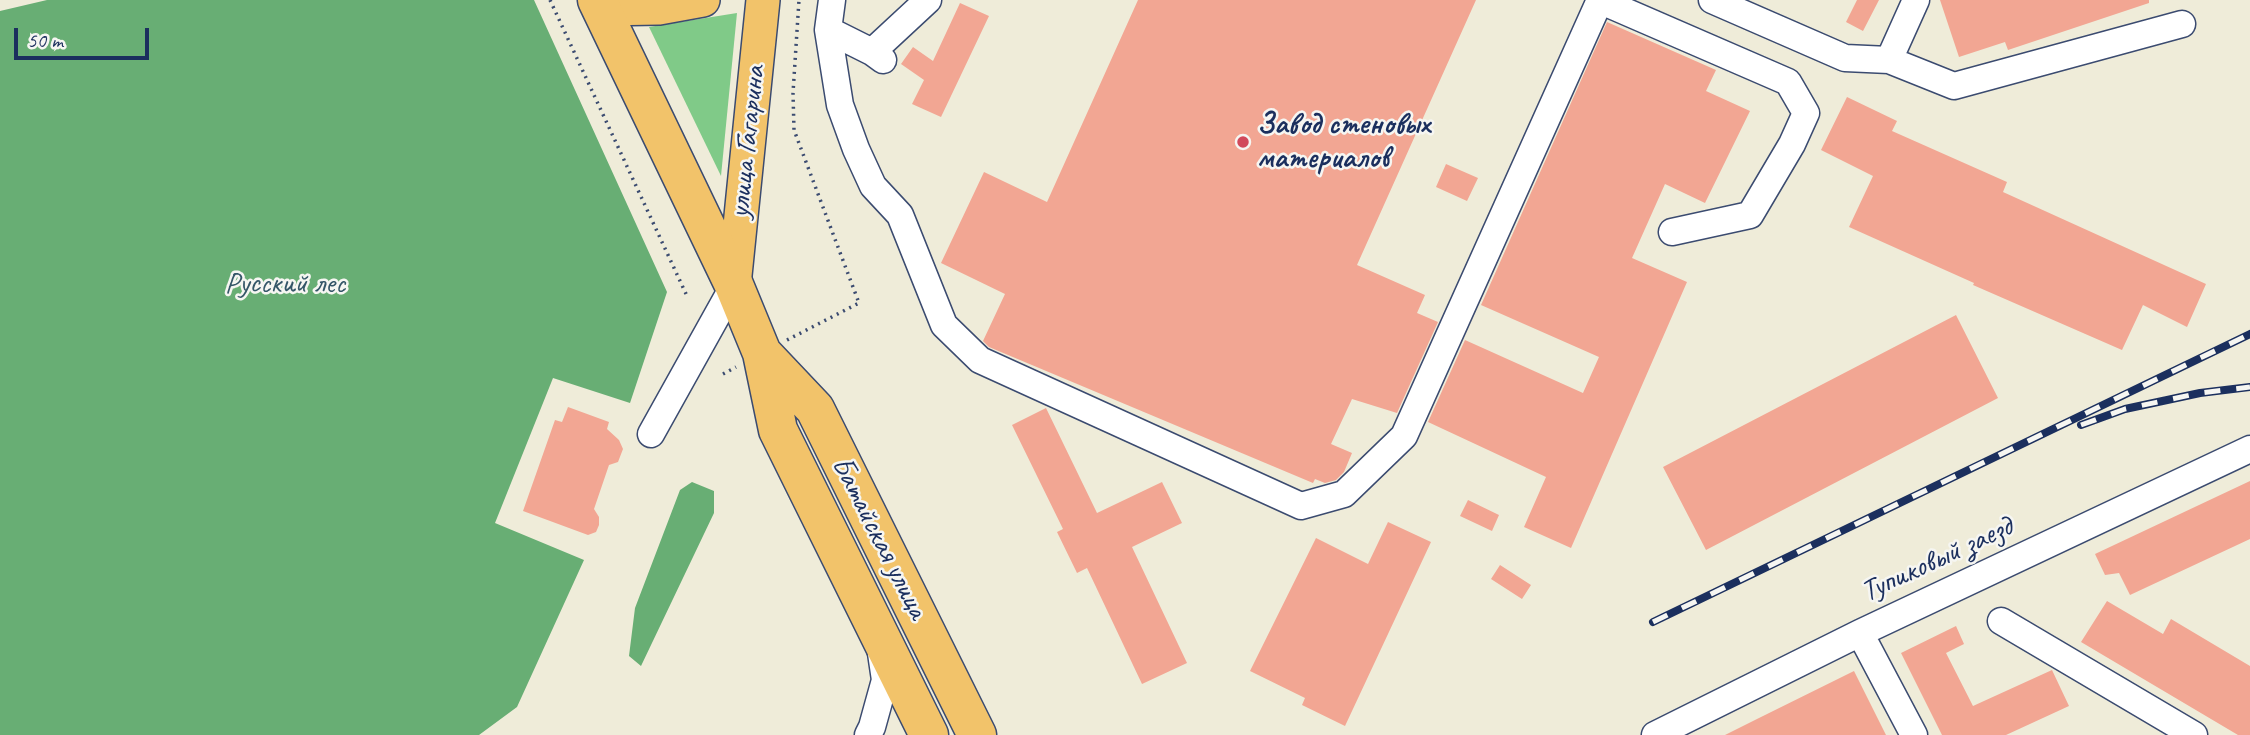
<!DOCTYPE html>
<meta charset="utf-8">
<style>
body{margin:0}
#map{position:relative;width:2250px;height:735px;overflow:hidden;background:#efecd9;font-family:Caveat,sans-serif}
canvas{display:block}
.scale{position:absolute;left:14px;top:28px;width:135px;height:32px;box-sizing:border-box;border:4px solid #1b2f5e;border-top:0;padding-left:9px;font-size:21px;line-height:24px;white-space:nowrap;color:#1b2f5e;-webkit-text-stroke:5px #f6f6f2;paint-order:stroke}
</style>
<div id="map">
<canvas width="2250" height="735"></canvas>
<div class="scale">50 m</div>
</div>
<script>
const c = document.querySelector('canvas').getContext('2d');
c.lineJoin = 'round';
function fill(path, color) { c.fillStyle = color; c.fill(path, 'evenodd'); }
const poly = rows => new Path2D(rows.map(r => 'M' + r).join(''));
function strokePath(path, color, width, dash) { c.strokeStyle = color; c.lineWidth = width; c.lineCap = dash ? 'butt' : 'round'; c.setLineDash(dash || []); c.stroke(path); }
function drawText(font, color, halo, rows, align = 'center') {
  c.font = font + ' Caveat,sans-serif'; c.lineWidth = 5; c.setLineDash([]); c.textBaseline = 'middle'; c.strokeStyle = halo; c.fillStyle = color; for (const [text, x, y, turn = 0] of rows) {
    c.save(); c.translate(x, y); c.rotate((+turn || 0) * Math.PI / 180); c.textAlign = isNaN(turn) ? turn : align; if (halo) c.strokeText(text, 0, 0); c.fillText(text, 0, 0); c.restore();
  }
}
const green = poly([
 [737,13,721,176,649,27]
]);
const forest = poly([
 [47,0,534,0,667,292,630,403,553,378,495,523,584,560,517,707,479,735,0,735,0,11],
 [692,482,714,491,714,513,641,666,629,656,635,608,680,490]
]);
const building = poly([
 [1138,0,1476,0,1357,265,1425,295,1417,313,1438,322,1397,413,1352,399,1331,444,1352,453,1344,472,1336,480,1325,483,1315,479,1313,483,989,347,983,341,1005,294,941,263,984,172,1047,202],
 [1857,0,1879,0,1863,31,1846,22],
 [1940,0,2149,0,2149,3,2008,50,2005,42,1959,57],
 [960,3,989,16,941,117,912,104,924,80,901,64,913,47,933,61],
 [1607,22,1716,70,1706,91,1750,111,1705,203,1665,184,1632,258,1687,282,1571,548,1524,527,1546,477,1428,422,1465,340,1583,393,1599,357,1481,305],
 [1847,97,1897,121,1892,131,2007,182,2003,192,2206,284,2187,327,2143,305,2122,350,1973,285,1974,283,1849,227,1873,176,1821,150],
 [1446,164,1478,178,1467,201,1436,187],
 [1956,315,1998,398,1706,550,1663,467],
 [568,407,609,422,607,429,619,440,623,449,618,462,609,465,594,509,599,517,599,525,596,532,588,535,523,511,555,420,562,422],
 [1046,408,1097,513,1162,482,1182,523,1132,547,1187,663,1142,684,1087,568,1077,573,1057,532,1063,529,1012,425],
 [2250,481,2250,539,2130,595,2119,573,2105,575,2095,554],
 [1468,500,1499,515,1492,531,1460,516],
 [1388,522,1431,542,1345,726,1302,705,1305,698,1250,671,1316,538,1368,564],
 [1500,565,1531,585,1522,599,1491,579],
 [2107,601,2163,634,2171,619,2250,666,2250,735,2238,735,2081,642],
 [1956,626,1964,644,1946,653,1973,706,2052,670,2069,706,2006,735,1942,735,1901,653],
 [1854,671,1886,735,1725,735,1759,718]
]);
const path = poly([
 [550,0,687,296],
 [787,340,859,303,794,130,793,93,799,0],
 [723,374,736,367]
]);
const minor = poly([
 [832,0,828,30,872,52,883,60],
 [1599,0,1788,82,1806,113,1792,144,1750,215,1672,232],
 [1712,0,1845,58,1889,60,1916,0],
 [828,30,840,105,856,149,873,186,900,215,944,325,980,360,1301,506,1344,494,1404,436,1600,0],
 [872,52,928,0],
 [1889,60,1954,86,2182,24],
 [651,434,734,285],
 [2001,621,2194,735],
 [1860,633,1914,735],
 [868,735,872,727,885,680,881,653],
 [1655,735,1860,633,2250,449]
]);
const major = poly([
 [601,9,659,8,703,0],
 [734,285,763,0]
]);
const highway = poly([
 [597,0,734,285,762,353,778,430,929,735],
 [762,353,815,409,977,735]
]);
const rail = poly([
 [2081,425,2125,409,2200,393,2250,387],
 [1653,622,2250,334]
]);
const markers = [
 [1243,142,7,"#d1495b"]
];
const poiNames = [
 ["Завод стеновых",1257,125],
 ["материалов",1257,159]
];
const streetNames = [
 ["улица Гагарина",748,142,-84],
 ["Батайская улица",879,538,63],
 ["Тупиковый заезд",1937,560,-25]
];
const parkNames = [
 ["Русский лес",285,284]
];
fill(green, '#80ca88');
fill(forest, '#68ae74');
fill(building, '#f2a693');
strokePath(minor, '#3b4b70', 29);
strokePath(major, '#3b4b70', 36);
strokePath(highway, '#3b4b70', 41);
strokePath(path, '#3b4b70', 3.5, [2, 5]);
strokePath(minor, '#fff', 26);
strokePath(major, '#f2c36a', 33);
strokePath(highway, '#f2c36a', 38);
strokePath(rail, '#1b2f5e', 8);
strokePath(rail, '#f6f6f2', 5, [16]);
for (const [x, y, r, color] of markers) { const dot = new Path2D(); dot.arc(x, y, r, 0, 2 * Math.PI); c.fillStyle = color; c.fill(dot); strokePath(dot, '#f6f6f2', 2.5); }
drawText('bold 30px', '#1b2f5e', '#f6f6f2', poiNames, 'left');
drawText('30px', '#1b2f5e', '#f6f6f2', streetNames);
drawText('30px', '#345668', '#f6f6f2', parkNames);
</script>
